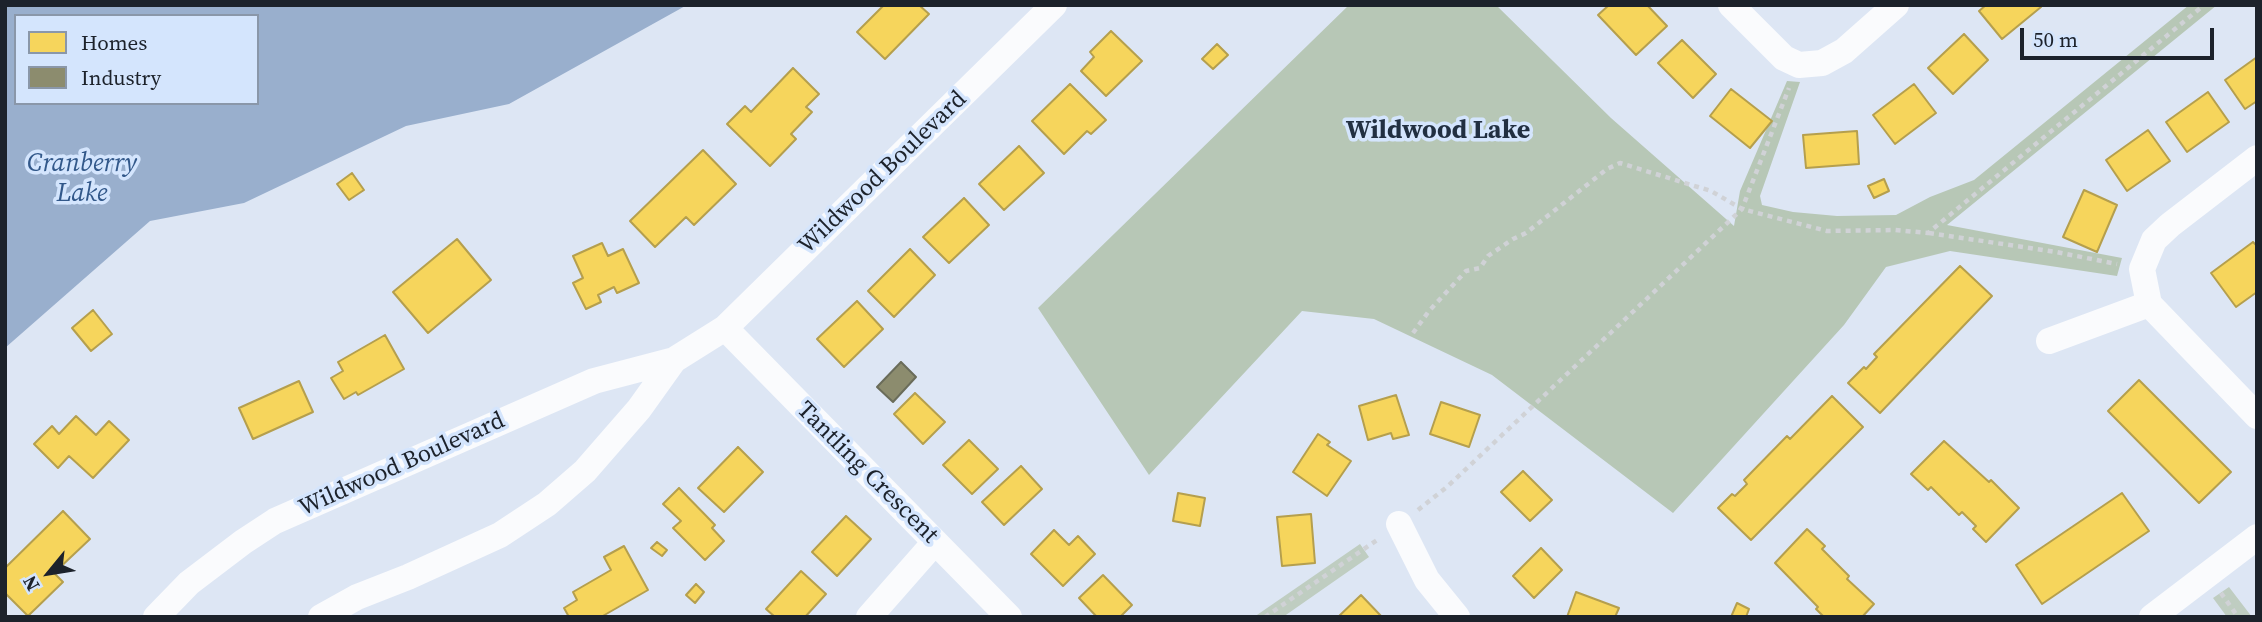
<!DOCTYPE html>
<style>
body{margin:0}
#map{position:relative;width:2262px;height:622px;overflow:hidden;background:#dde6f4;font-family:"Source Serif 4",serif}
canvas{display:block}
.frame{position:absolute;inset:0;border:7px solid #1c222b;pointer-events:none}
.legend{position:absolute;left:14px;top:14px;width:245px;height:91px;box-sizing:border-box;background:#d4e5fd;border:2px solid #8a97a9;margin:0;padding:9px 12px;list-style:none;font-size:21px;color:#1c222b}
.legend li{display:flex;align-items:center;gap:14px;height:35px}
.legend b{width:35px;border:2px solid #8a97a9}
.north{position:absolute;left:14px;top:538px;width:70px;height:70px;-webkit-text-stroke:5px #d4e5fd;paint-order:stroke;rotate:240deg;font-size:19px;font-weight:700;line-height:28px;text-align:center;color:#1c222b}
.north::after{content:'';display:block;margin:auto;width:24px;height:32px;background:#1c222b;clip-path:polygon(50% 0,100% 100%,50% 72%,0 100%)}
.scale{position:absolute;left:2020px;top:28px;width:194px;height:32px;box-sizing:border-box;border:4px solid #1c222b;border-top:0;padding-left:9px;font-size:21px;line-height:24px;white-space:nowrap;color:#1c222b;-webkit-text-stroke:5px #d4e5fd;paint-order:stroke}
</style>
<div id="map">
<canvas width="2262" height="622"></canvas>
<div class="frame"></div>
<ul class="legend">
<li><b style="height:19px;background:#f6d55c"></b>Homes</li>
<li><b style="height:19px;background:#8c8c6e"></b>Industry</li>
</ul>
<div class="north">N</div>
<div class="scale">50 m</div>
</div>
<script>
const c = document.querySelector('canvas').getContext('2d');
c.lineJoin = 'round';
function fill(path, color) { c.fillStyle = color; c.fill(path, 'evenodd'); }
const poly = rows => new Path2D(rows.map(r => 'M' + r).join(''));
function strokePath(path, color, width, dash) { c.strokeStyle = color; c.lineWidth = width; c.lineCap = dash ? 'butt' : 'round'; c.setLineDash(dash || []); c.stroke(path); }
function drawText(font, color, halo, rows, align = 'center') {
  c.font = font + ' "Source Serif 4",serif'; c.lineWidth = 7; c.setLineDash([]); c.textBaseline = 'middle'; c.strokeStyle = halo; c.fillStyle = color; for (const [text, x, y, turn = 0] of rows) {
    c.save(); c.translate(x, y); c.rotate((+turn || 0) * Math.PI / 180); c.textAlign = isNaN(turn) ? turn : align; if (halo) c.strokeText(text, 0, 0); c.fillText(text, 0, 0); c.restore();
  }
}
const green = poly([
 [1360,544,1369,557,1283,617,1254,617],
 [2229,587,2252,617,2227,617,2213,598]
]);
const forest = poly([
 [1349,5,1496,5,1611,118,1734,226,1740,191,1787,81,1800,82,1760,196,1762,205,1793,212,1837,216,1896,215,1930,197,1974,180,2189,5,2217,5,1947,225,2122,258,2117,276,1950,251,1886,267,1844,325,1673,513,1492,375,1374,319,1302,311,1149,475,1038,308]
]);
const water = poly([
 [5,5,687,5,509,104,406,126,244,203,150,221,5,348],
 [16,16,257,16,257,103,16,103]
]);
const homes = poly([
 [884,5,919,5,929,14,885,59,857,32,884,5],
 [1609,5,1647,5,1667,26,1636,55,1598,15,1609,5],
 [1986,5,2039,5,2041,7,2002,39,1979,11,1986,5],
 [1111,31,1142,61,1106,96,1081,71,1094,57,1090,52,1111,31],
 [1964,34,1988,60,1953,94,1928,68,1964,34],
 [1682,40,1716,74,1693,98,1658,63,1682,40],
 [1217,44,1228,55,1213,69,1202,59,1217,44],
 [2257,57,2257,101,2245,109,2225,80,2257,57],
 [793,68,819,94,806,107,812,112,791,134,796,139,770,166,727,124,745,106,751,112,793,68],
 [1070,84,1106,120,1091,134,1087,131,1064,154,1032,121,1070,84],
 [1914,84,1936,113,1895,144,1873,115,1914,84],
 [1731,89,1772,121,1750,148,1710,116,1731,89],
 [2208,92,2229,122,2187,152,2166,122,2208,92],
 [2148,130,2170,161,2127,191,2106,160,2148,130],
 [1857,131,1859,164,1806,168,1803,135,1857,131],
 [1019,146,1044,173,1004,210,979,184,1019,146],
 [703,150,736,184,694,225,686,217,655,247,630,221,703,150],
 [352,173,364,190,349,200,337,184,352,173],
 [1884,179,1889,191,1874,198,1868,186,1884,179],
 [2084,190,2117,205,2097,252,2063,237,2084,190],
 [964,198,989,225,949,263,923,237,964,198],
 [457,239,491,280,428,333,393,292,457,239],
 [2253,242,2257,246,2257,292,2236,307,2211,273,2253,242],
 [602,243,608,256,623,249,639,283,617,293,614,287,598,295,601,302,586,309,573,283,583,278,573,256,602,243],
 [910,249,935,275,894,317,868,291,910,249],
 [1960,266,1992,296,1880,413,1848,383,1864,367,1866,369,1877,357,1874,354,1960,266],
 [857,301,883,329,844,367,817,339,857,301],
 [93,310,112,334,91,351,72,328,93,310],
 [385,335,404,369,358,395,356,392,344,399,331,378,343,371,338,362,385,335],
 [2139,380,2231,472,2199,503,2108,411,2139,380],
 [299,381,313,412,253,439,239,408,299,381],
 [915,393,945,422,923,444,894,414,915,393],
 [1396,395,1409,435,1393,439,1391,433,1368,440,1359,406,1396,395],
 [1832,396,1863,427,1751,540,1718,508,1732,494,1735,496,1747,484,1744,480,1787,436,1790,439,1832,396],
 [1441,402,1480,415,1469,447,1430,434,1441,402],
 [76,416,96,435,109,421,129,440,93,478,69,456,58,468,34,444,52,426,59,434,76,416],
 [1318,434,1330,442,1327,445,1351,461,1327,496,1293,472,1318,434],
 [969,440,998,469,972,494,943,465,969,440],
 [1944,441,1989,482,1991,480,2019,508,1986,542,1973,529,1976,526,1962,512,1959,515,1931,487,1928,490,1911,474,1944,441],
 [738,447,763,472,724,512,698,488,738,447],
 [1021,466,1042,489,1004,525,982,502,1021,466],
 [1523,471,1552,500,1530,521,1501,492,1523,471],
 [679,488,715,525,712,528,724,541,705,560,673,528,681,521,663,504,679,488],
 [1178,493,1205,498,1200,526,1173,521,1178,493],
 [2122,493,2149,531,2042,604,2016,565,2122,493],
 [63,511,90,539,54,573,63,582,28,616,5,593,5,568,63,511],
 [1311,514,1315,563,1282,566,1277,517,1311,514],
 [846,516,871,539,837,576,812,552,846,516],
 [1807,529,1825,546,1822,549,1849,576,1847,579,1874,604,1862,617,1824,617,1816,609,1818,607,1775,563,1807,529],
 [1054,530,1069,545,1078,536,1095,554,1063,586,1031,554,1054,530],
 [657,542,667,550,662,556,651,548,657,542],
 [624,546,648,590,601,617,569,617,564,608,577,600,573,592,611,570,604,557,624,546],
 [1541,548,1562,570,1534,598,1513,576,1541,548],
 [801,571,826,594,805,617,775,617,766,609,801,571],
 [1103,575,1132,605,1120,617,1097,617,1079,598,1103,575],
 [696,584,704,592,695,603,686,595,696,584],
 [1576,592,1619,608,1615,617,1567,617,1576,592],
 [1361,595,1382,617,1338,617,1361,595],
 [1737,603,1749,609,1746,617,1731,617,1737,603]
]);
const industry = poly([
 [901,362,916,377,893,402,877,387,901,362]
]);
const path = poly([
 [1929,233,2056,252,2117,264],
 [1413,333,1429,311,1466,271,1480,268,1488,256,1513,239,1526,233,1607,169,1620,163,1711,191,1742,209,1827,231,1895,230,1928,233,2204,5],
 [1418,510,1448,486,1742,209,1789,88],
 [2221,593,2238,617],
 [1265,617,1380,538]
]);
const street = poly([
 [1731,5,1784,58,1799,65,1822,63,1844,51,1896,5],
 [2257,158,2170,225,2154,240,2142,269,2149,304,2257,416],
 [725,328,1009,617],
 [2049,341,2149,304],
 [1399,524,1427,580,1457,617],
 [156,617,189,583,243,542,275,521,594,381,674,360,725,328,1054,5],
 [321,617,357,597,408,577,500,535,547,504,585,471,639,409,674,360],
 [869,617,935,542],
 [2152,617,2257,537]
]);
const streetNames = [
 ["Wildwood Boulevard",883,173,-44],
 ["Wildwood Boulevard",402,465,-24],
 ["Tantling Crescent",867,473,45]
];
const neighbourhoodNames = [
 ["Wildwood Lake",1438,131]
];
const waterNames = [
 ["Cranberry",82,164],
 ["Lake",82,194]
];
fill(green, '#bfcdc1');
fill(forest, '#b7c7b6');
fill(water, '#99afcd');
fill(homes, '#f6d55c');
strokePath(homes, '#b59f4d', 2);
fill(industry, '#8c8c6e');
strokePath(industry, '#6a6c5a', 2);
strokePath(path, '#d0d2d6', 4.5, [5, 5]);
strokePath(street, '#fafbfd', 26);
drawText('24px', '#1c222b', '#d4e5fd', streetNames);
drawText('bold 26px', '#212f41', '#d4e5fd', neighbourhoodNames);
drawText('italic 26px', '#32588a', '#d4e5fd', waterNames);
</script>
